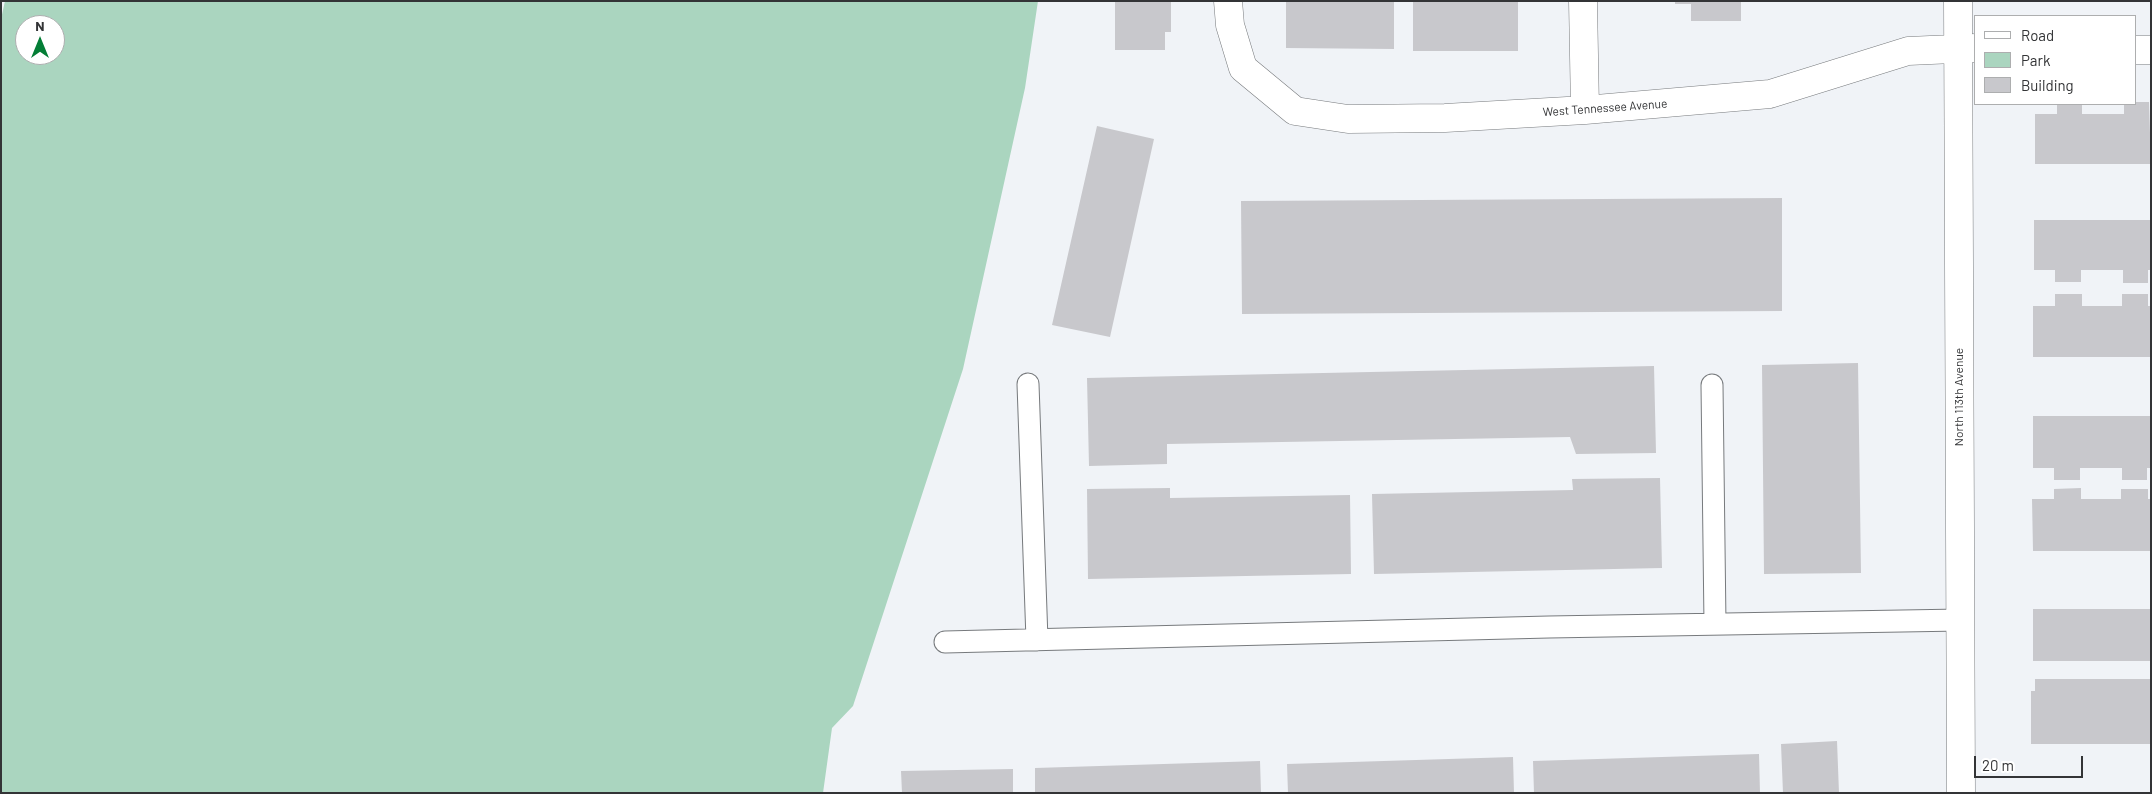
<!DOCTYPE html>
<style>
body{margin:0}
#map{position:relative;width:2152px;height:794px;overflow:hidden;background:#f0f3f7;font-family:Barlow,sans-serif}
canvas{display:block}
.frame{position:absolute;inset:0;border:2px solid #333436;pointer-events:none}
.legend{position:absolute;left:1974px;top:15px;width:162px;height:90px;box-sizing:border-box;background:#fff;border:1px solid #adaeaf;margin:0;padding:6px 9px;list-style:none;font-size:15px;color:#333436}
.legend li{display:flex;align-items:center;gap:10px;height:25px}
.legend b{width:25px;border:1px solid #adaeaf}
.north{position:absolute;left:15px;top:15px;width:50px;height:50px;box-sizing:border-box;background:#fff;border:1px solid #adaeaf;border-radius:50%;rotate:0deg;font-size:14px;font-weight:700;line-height:20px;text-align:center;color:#333436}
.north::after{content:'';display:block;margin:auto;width:18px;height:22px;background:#047e36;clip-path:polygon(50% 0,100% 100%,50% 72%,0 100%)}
.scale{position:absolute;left:1974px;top:756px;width:109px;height:22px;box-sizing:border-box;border:2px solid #333436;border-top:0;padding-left:6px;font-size:15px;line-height:18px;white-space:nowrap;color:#333436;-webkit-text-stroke:4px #fff;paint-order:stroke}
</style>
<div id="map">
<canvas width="2152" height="794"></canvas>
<div class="frame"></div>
<ul class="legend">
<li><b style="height:6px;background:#fff"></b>Road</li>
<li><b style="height:14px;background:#aad5bf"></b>Park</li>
<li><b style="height:14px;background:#c8c8cc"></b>Building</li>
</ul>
<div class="north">N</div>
<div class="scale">20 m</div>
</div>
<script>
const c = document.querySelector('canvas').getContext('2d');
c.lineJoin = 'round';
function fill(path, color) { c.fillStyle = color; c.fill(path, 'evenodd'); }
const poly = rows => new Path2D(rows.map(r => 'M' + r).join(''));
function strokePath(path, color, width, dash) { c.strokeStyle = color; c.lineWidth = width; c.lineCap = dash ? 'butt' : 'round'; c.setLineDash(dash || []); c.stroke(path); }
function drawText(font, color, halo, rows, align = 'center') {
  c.font = font + ' Barlow,sans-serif'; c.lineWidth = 5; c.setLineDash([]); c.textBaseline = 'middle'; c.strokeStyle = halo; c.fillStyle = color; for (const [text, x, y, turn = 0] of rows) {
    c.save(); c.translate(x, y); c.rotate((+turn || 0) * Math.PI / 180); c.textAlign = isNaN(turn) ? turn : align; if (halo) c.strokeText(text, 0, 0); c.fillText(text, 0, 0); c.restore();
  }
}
const green = poly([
 [5,1,1038,1,1025,88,963,369,853,706,832,728,823,793,1,793,1,19],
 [25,25,55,25,55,55,25,55]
]);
const building = poly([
 [1115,1,1171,1,1171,32,1165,32,1165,50,1115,50],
 [1286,1,1394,1,1394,49,1286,48],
 [1413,1,1518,1,1518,51,1413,51],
 [1675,1,1741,1,1741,21,1691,21,1691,4,1675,4],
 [2136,102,2149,102,2151,164,2035,164,2035,114,2057,114,2057,104,2082,104,2082,114,2124,114,2124,104,2136,104],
 [1097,126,1154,139,1110,337,1052,325],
 [1782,198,1782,311,1242,314,1241,201],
 [2034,220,2151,220,2151,270,2148,270,2148,283,2123,283,2123,270,2081,270,2081,282,2055,282,2055,270,2034,270],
 [2055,294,2082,294,2082,306,2122,306,2122,294,2148,294,2148,306,2151,306,2151,357,2033,357,2033,306,2055,306],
 [1858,363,1861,573,1764,574,1762,365],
 [1654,366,1656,453,1576,454,1570,437,1167,444,1167,464,1089,466,1087,378],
 [2033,416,2151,416,2151,468,2147,468,2147,480,2122,480,2122,468,2080,468,2080,480,2054,480,2054,468,2033,468],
 [1660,478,1662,568,1374,574,1372,494,1573,490,1572,479],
 [1170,488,1170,498,1350,495,1351,574,1088,579,1087,489],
 [2081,488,2081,499,2121,499,2121,489,2148,489,2148,499,2151,499,2151,551,2033,551,2032,499,2054,499,2054,489],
 [2033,609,2151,609,2151,661,2033,661],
 [2035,679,2151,679,2151,744,2031,744,2031,691,2035,691],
 [1837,741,1839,793,1783,793,1781,744],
 [1759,754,1760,793,1534,793,1533,761],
 [1513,757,1514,793,1288,793,1287,764],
 [1260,761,1261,793,1035,793,1035,768],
 [1013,769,1013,793,902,793,901,771]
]);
const service = poly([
 [1028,384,1037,640],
 [1712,385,1715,624],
 [945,642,1549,627,1961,620]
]);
const minor = poly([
 [1228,1,1230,25,1243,68,1295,111,1348,119,1445,118,1585,110,1770,94,1908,51,1976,48],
 [1583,1,1585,110],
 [1958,1,1961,793],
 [2136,50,2151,50]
]);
const streetNames = [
 ["West Tennessee Avenue",1605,108,-4],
 ["North 113th Avenue",1959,397,-90]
];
fill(green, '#aad5bf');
fill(building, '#c8c8cc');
strokePath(service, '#777a7d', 23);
strokePath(minor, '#777a7d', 29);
strokePath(service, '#fff', 21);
strokePath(minor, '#fff', 28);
drawText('12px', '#333436', '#fff', streetNames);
</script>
